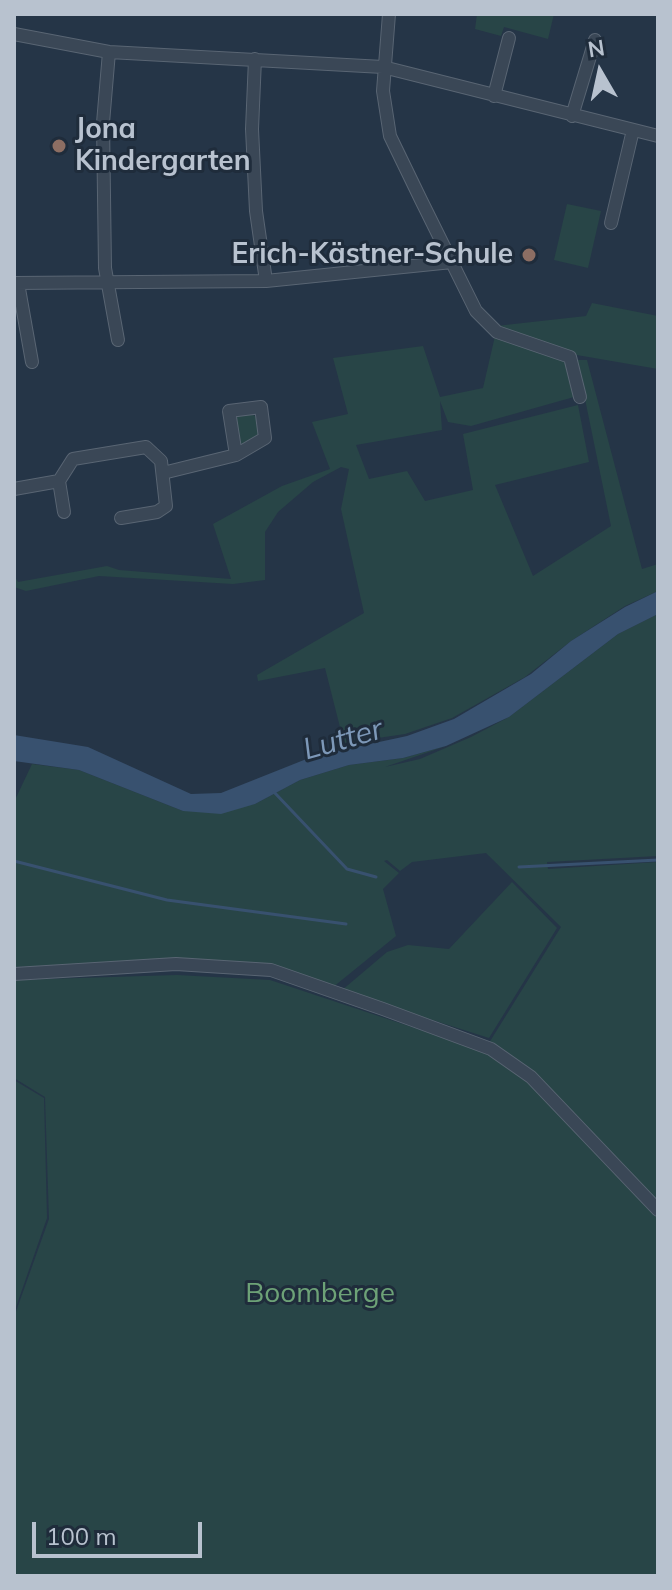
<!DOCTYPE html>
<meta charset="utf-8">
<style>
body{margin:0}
#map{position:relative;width:672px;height:1590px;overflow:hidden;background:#253547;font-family:Mulish,sans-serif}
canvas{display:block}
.frame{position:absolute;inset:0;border:16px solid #b8c2cf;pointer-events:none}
.north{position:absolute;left:560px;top:32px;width:80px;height:80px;-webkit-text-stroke:6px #1f2c3b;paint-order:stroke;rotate:351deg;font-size:22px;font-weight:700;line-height:32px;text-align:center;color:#b8c2cf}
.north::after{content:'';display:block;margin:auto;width:28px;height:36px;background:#b8c2cf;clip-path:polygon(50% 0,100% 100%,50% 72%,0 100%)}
.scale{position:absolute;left:32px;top:1522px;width:170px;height:36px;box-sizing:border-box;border:4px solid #b8c2cf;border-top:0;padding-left:10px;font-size:24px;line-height:28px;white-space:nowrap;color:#b8c2cf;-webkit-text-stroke:6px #1f2c3b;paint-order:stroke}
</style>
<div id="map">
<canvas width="672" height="1590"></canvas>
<div class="frame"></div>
<div class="north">N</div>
<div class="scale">100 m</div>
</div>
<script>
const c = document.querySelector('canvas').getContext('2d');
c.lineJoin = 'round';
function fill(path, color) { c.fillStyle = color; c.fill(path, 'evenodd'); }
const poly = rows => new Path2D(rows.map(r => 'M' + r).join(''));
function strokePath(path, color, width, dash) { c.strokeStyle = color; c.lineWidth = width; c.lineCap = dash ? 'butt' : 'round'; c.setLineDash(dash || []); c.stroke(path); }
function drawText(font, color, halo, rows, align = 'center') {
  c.font = font + ' Mulish,sans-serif'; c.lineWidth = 6; c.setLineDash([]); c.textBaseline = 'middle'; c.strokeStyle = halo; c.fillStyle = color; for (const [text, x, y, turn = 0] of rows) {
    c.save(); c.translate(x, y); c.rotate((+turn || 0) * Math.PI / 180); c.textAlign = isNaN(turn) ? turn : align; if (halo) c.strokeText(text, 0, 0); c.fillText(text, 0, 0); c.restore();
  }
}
const green = poly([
 [477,14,554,14,548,39,504,27,501,36,475,29],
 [567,204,601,211,588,268,554,260],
 [592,303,658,316,658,369,571,354,496,326,586,316],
 [495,336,564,359,574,397,471,426,448,422,440,401,442,430,356,445,369,479,407,471,425,501,473,490,463,434,578,405,589,462,495,485,533,576,611,526,577,360,587,360,642,569,658,564,658,591,625,606,571,641,525,677,452,718,405,734,344,743,325,668,258,681,257,675,364,613,341,509,349,469,341,467,313,482,278,512,265,532,265,580,233,584,99,576,26,591,14,587,14,575,18,582,107,566,119,570,231,579,213,524,282,486,330,469,312,422,348,414,333,358,423,346,440,397,483,388],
 [251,413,257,418,260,431,257,440,246,446,239,442,235,419,239,415],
 [658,614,658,856,547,862,548,869,658,862,658,1576,14,1576,14,1317,49,1219,45,1097,14,1078,14,980,177,975,270,980,484,1051,561,927,486,853,412,862,400,871,387,860,384,861,399,873,383,889,396,936,332,988,272,965,174,960,14,967,14,802,32,764,79,770,183,811,255,804,300,780,349,765,403,758,446,746,385,767,420,759,471,737,509,717,618,634],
 [512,882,557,928,489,1038,341,991,387,952,408,945,449,949],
 [14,1080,44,1098,47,1218,14,1313]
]);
const water = poly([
 [658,591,658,614,618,634,509,717,446,746,403,758,349,765,300,780,255,804,221,814,183,811,79,770,14,761,14,735,88,747,191,794,221,793,314,756,407,736,454,719,531,674,571,641,625,607]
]);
const stream = poly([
 [274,792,347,869,376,877],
 [14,861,167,900,346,924],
 [519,867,658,860]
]);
const minor = poly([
 [389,14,383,91,390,136,421,200,476,311,497,332,570,357,580,397],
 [14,34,109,52,383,67,658,136],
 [109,52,103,123,105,268,118,340],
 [255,59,252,129,256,211,266,281],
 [494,96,509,38],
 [572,116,595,40],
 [611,223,633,130],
 [14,283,266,281,452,262],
 [18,283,32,362],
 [163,473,236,455,229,411,261,407,265,438,236,455],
 [59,481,64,512],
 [14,489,59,481,73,459,146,447,161,461,166,506,157,512,121,518],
 [14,974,176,964,271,970,383,1009,491,1049,531,1077,658,1210]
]);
const markers = [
 [59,146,8,"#8d6e63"],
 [529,255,8,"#8d6e63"]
];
const poiNames = [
 ["Jona",75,130],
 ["Kindergarten",75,162],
 ["Erich-Kästner-Schule",513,255,"right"]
];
const parkNames = [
 ["Boomberge",320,1294]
];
const waterNames = [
 ["Lutter",343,740,-16]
];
fill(green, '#284547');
fill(water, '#38516f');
strokePath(stream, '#38516f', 3);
strokePath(minor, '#596573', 14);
strokePath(minor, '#3a4756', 12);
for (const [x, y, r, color] of markers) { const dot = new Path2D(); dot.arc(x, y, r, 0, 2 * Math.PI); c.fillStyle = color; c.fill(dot); strokePath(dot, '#1f2c3b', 3); }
drawText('bold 28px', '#b8c2cf', '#1f2c3b', poiNames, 'left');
drawText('28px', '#6da277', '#1f2c3b', parkNames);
drawText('italic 30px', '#7d98b8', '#1f2c3b', waterNames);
</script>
